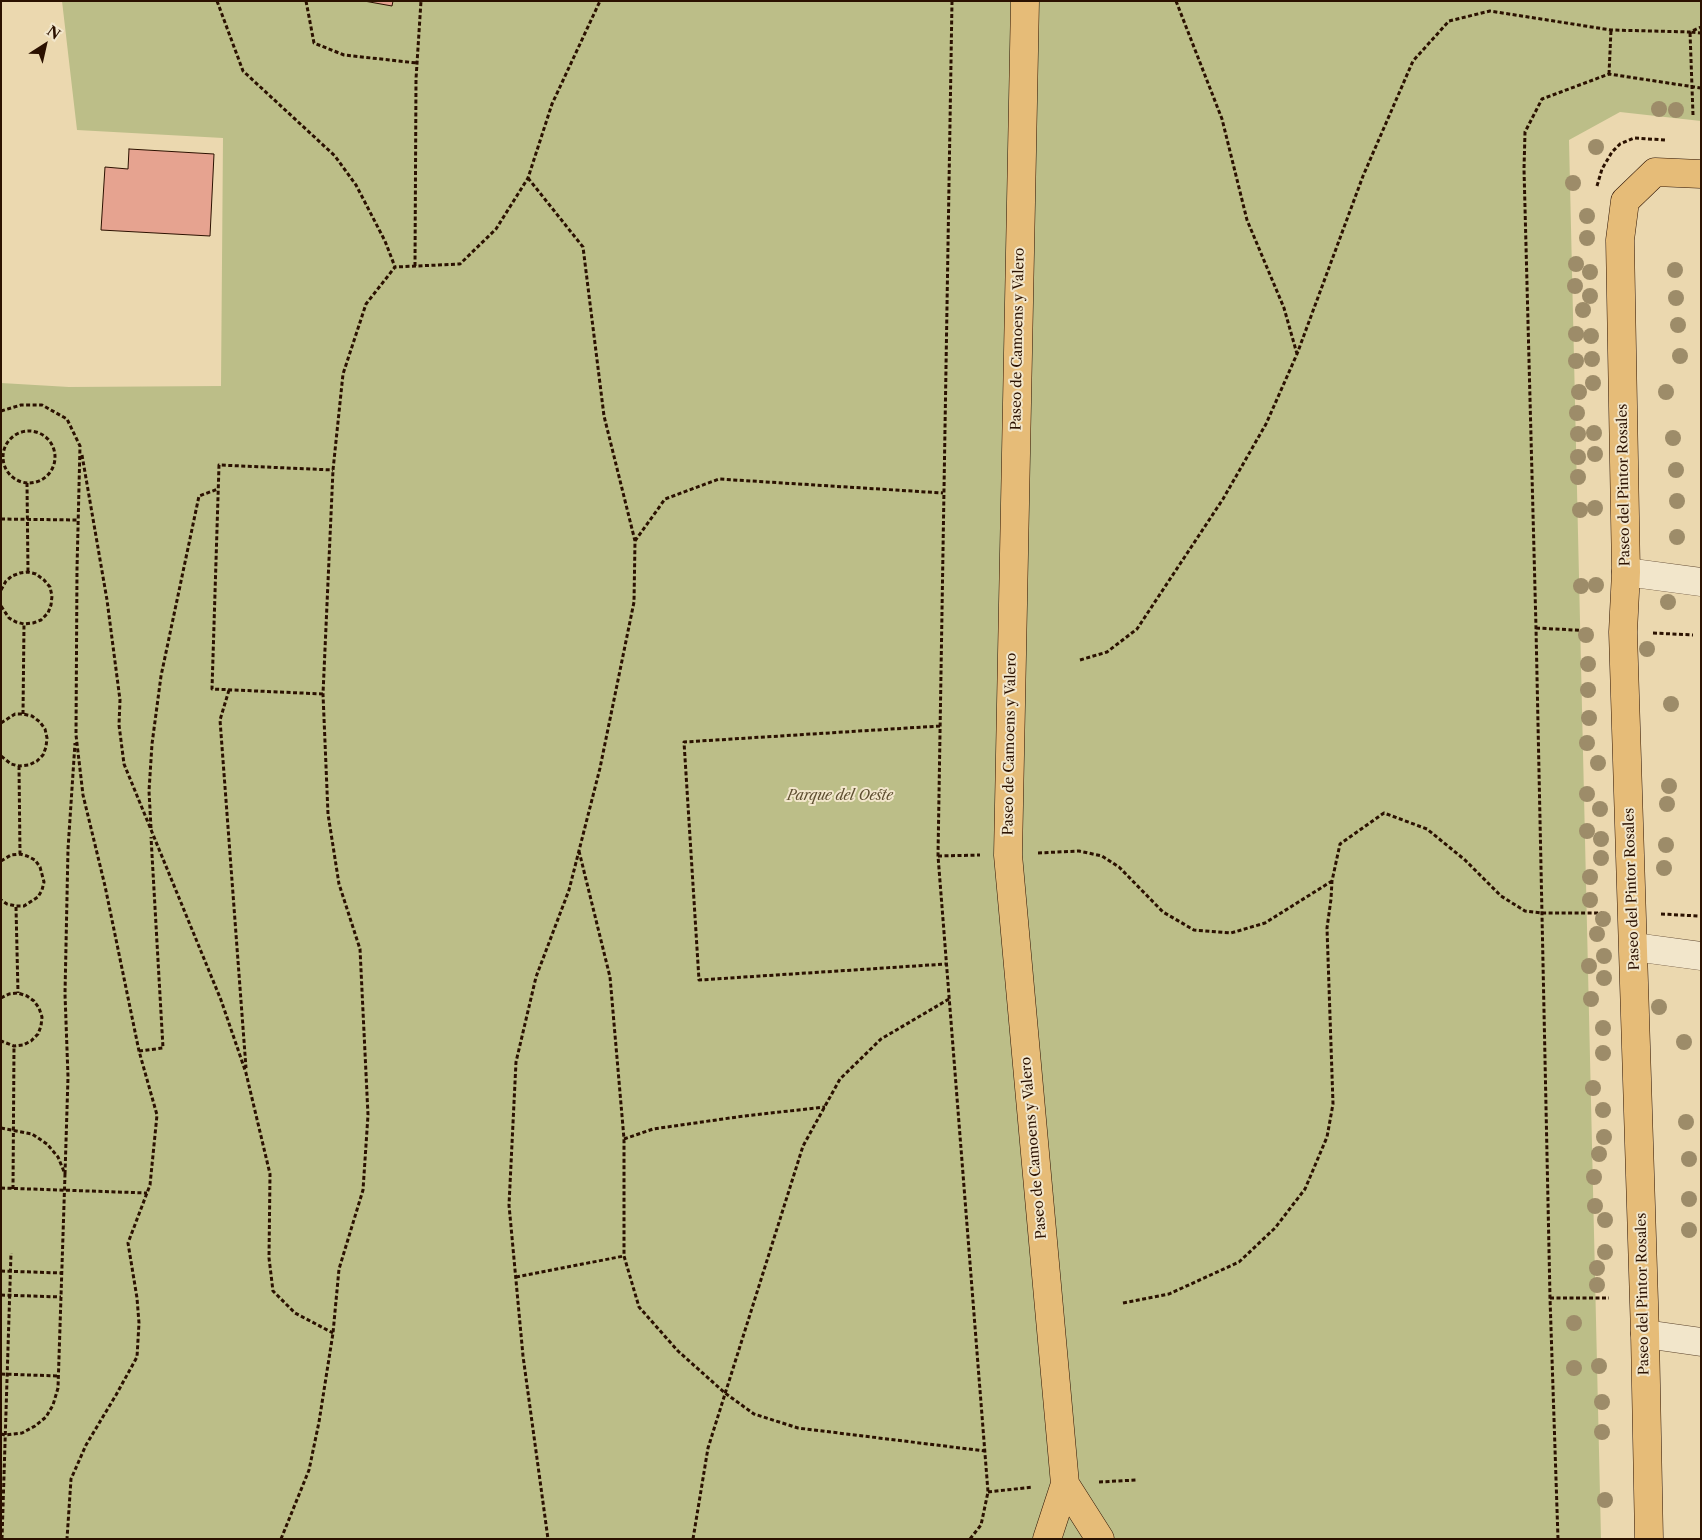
<!DOCTYPE html>
<style>
body{margin:0}
#map{position:relative;width:1702px;height:1540px;overflow:hidden;background:#ebd8af;font-family:"Libre Caslon Text",serif}
canvas{display:block}
.frame{position:absolute;inset:0;border:2px solid #2b1100;pointer-events:none}
.north{position:absolute;left:20px;top:20px;width:50px;height:50px;-webkit-text-stroke:4px #f2e6cb;paint-order:stroke;rotate:35deg;font-size:14px;font-weight:700;line-height:20px;text-align:center;color:#2b1100}
.north::after{content:'';display:block;margin:auto;width:18px;height:22px;background:#2b1100;clip-path:polygon(50% 0,100% 100%,50% 72%,0 100%)}
</style>
<div id="map">
<canvas width="1702" height="1540"></canvas>
<div class="frame"></div>
<div class="north">N</div>
</div>
<script>
const c = document.querySelector('canvas').getContext('2d');
c.lineJoin = 'round';
function fill(path, color) { c.fillStyle = color; c.fill(path, 'evenodd'); }
const poly = rows => new Path2D(rows.map(r => 'M' + r).join(''));
function strokePath(path, color, width, dash) { c.strokeStyle = color; c.lineWidth = width; c.lineCap = dash ? 'butt' : 'round'; c.setLineDash(dash || []); c.stroke(path); }
function drawText(font, color, halo, rows, align = 'center') {
  c.font = font + ' "Libre Caslon Text",serif'; c.lineWidth = 4; c.setLineDash([]); c.textBaseline = 'middle'; c.strokeStyle = halo; c.fillStyle = color; for (const [text, x, y, turn = 0] of rows) {
    c.save(); c.translate(x, y); c.rotate((+turn || 0) * Math.PI / 180); c.textAlign = isNaN(turn) ? turn : align; if (halo) c.strokeText(text, 0, 0); c.fillText(text, 0, 0); c.restore();
  }
}
const green = poly([
 [62,1,1701,1,1701,121,1620,112,1569,140,1601,1539,1,1539,1,383,69,387,221,386,223,138,77,130]
]);
const building = poly([
 [364,1,393,1,392,6,364,1],
 [129,149,214,154,210,236,101,230,105,167,128,169,129,149]
]);
const path = poly([
 [217,1,243,71,335,156,356,185,385,241,395,267],
 [306,1,314,43,344,55,417,63],
 [952,1,938,856,988,1492,981,1525,970,1539],
 [1176,1,1222,119,1247,220,1284,308,1297,354],
 [1609,74,1611,30],
 [1693,115,1690,32,1701,33],
 [528,178,583,247,604,416,635,541,634,602,600,768,569,890,536,977,516,1062,509,1205,523,1356,548,1539],
 [1597,186,1602,169,1612,152,1620,144,1634,138,1665,140],
 [415,266,416,79,421,1],
 [1,411,21,405,42,405,67,419,80,446,77,569,76,735,83,795,105,886,139,1051,157,1115,150,1185,128,1243,137,1298,139,1323,137,1357,116,1395,86,1445,71,1479,67,1539],
 '3 457a26 26 0 1 1 52 0a26 26 0 1 1-52 0Z',
 [82,455,107,600,120,700,119,725,124,764,221,1000,246,1073,270,1174,269,1258,273,1291,295,1313,333,1333],
 [27,483,28,572],
 [1,519,78,520],
 [635,541,665,499,719,479,943,493],
 [1,590,6,581,12,576,20,573,28,572,36,574,44,580,50,587,52,596,51,605,48,613,41,620,33,623,24,624,16,622,9,618,1,606],
 [1536,628,1593,631],
 [1653,633,1693,635],
 [1080,660,1107,652,1137,629,1223,499,1266,424,1297,354,1363,176,1413,61,1449,21,1490,11,1611,30,1690,32,1701,27],
 [229,690,220,720,246,1068],
 [323,694,212,689,219,465,333,470],
 [23,714,24,624],
 [1,723,15,714,23,714,32,716,40,722,45,729,47,738,46,747,43,755,37,761,29,765,19,766,11,764,1,756],
 [940,726,684,742,699,980,946,964],
 [19,766,20,854],
 [151,828,149,791,152,744,161,676,199,496,218,489],
 [579,851,610,977,624,1139,624,1256,639,1307,678,1351,725,1393,754,1414,798,1428,985,1451],
 [1038,853,1079,851,1102,856,1119,867,1163,912,1194,930,1231,933,1265,923,1332,881],
 [938,856,980,855],
 [1,861,11,855,20,854,27,856,35,860,40,867,44,882,42,890,38,897,24,906,16,906,7,904,1,900],
 [16,907,18,993],
 [1661,914,1698,916],
 [1,998,9,994,18,993,27,996,34,1001,39,1008,42,1017,41,1026,38,1034,31,1041,23,1045,14,1046,1,1041],
 [139,1051,163,1048,151,837],
 [1,1128,32,1134,47,1144,58,1157,65,1174,58,1388,53,1405,46,1417,35,1426,22,1433,5,1435,1,1434],
 [624,1139,653,1129,744,1116,825,1107],
 [65,1174,68,1077,65,994,68,849,75,743],
 [1,1188,147,1193],
 [13,1189,14,1046],
 [1,1271,61,1273],
 [516,1277,624,1256],
 [1,1295,61,1297],
 [1550,1298,1609,1298],
 [1123,1303,1169,1294,1239,1262,1275,1228,1305,1189,1327,1137,1333,1104,1327,928,1331,899,1332,881,1340,844,1384,813,1427,829,1465,860,1501,896,1525,911,1542,913,1602,913],
 [1,1374,58,1376],
 [1099,1482,1136,1480],
 [988,1492,1033,1487],
 [2,1539,11,1253],
 [281,1539,309,1470,319,1422,333,1333,339,1269,363,1190,368,1115,360,949,339,884,328,814,323,694,333,470,343,374,366,304,395,267,460,264,496,229,528,178,552,104,600,1],
 [693,1539,708,1448,803,1146,840,1079,881,1039,949,999],
 [1558,1539,1550,1298,1536,628,1524,169,1525,132,1542,99,1609,74,1701,88]
]);
const minor = poly([
 [1626,572,1701,582],
 [1634,947,1701,956],
 [1645,1334,1701,1342]
]);
const major = poly([
 [1025,1,1008,855,1065,1484,1047,1539],
 [1065,1484,1100,1539],
 [1649,1539,1645,1334,1623,632,1626,572,1620,240,1625,201,1655,172,1701,174]
]);
const trees = [
 [1659,109],
 [1676,110],
 [1596,147],
 [1573,183],
 [1587,216],
 [1587,238],
 [1576,264],
 [1675,270],
 [1590,272],
 [1575,286],
 [1590,296],
 [1676,298],
 [1583,310],
 [1678,325],
 [1576,334],
 [1591,336],
 [1680,356],
 [1592,359],
 [1576,361],
 [1593,383],
 [1579,392],
 [1666,392],
 [1577,413],
 [1594,433],
 [1578,434],
 [1673,438],
 [1595,454],
 [1578,457],
 [1676,470],
 [1578,477],
 [1677,501],
 [1595,508],
 [1580,510],
 [1677,537],
 [1596,585],
 [1581,586],
 [1668,602],
 [1586,635],
 [1647,649],
 [1588,664],
 [1588,690],
 [1671,704],
 [1589,718],
 [1587,743],
 [1598,763],
 [1669,786],
 [1587,794],
 [1667,804],
 [1600,809],
 [1587,831],
 [1601,839],
 [1666,845],
 [1601,858],
 [1664,868],
 [1590,877],
 [1590,900],
 [1603,919],
 [1597,934],
 [1604,956],
 [1589,966],
 [1604,978],
 [1591,999],
 [1659,1007],
 [1603,1028],
 [1684,1042],
 [1603,1053],
 [1593,1088],
 [1603,1110],
 [1686,1122],
 [1604,1137],
 [1599,1154],
 [1689,1159],
 [1594,1177],
 [1689,1199],
 [1595,1206],
 [1605,1220],
 [1689,1230],
 [1605,1252],
 [1597,1268],
 [1597,1285],
 [1574,1323],
 [1599,1366],
 [1574,1368],
 [1602,1402],
 [1602,1432],
 [1605,1500]
];
const streetNames = [
 ["Paseo de Camoens y Valero",1018,339,-89],
 ["Paseo del Pintor Rosales",1624,485,-91],
 ["Paseo de Camoens y Valero",1010,744,-89],
 ["Paseo del Pintor Rosales",1632,889,-92],
 ["Paseo de Camoens y Valero",1034,1148,-95],
 ["Paseo del Pintor Rosales",1643,1294,-91]
];
const parkNames = [
 ["Parque del Oeste",840,796]
];
fill(green, '#bcbe88');
fill(building, '#e6a390');
strokePath(building, '#2b1100', 1);
strokePath(minor, '#5b432c', 29);
strokePath(major, '#2b1100', 29);
strokePath(path, '#2b1100', 3, [4, 2.5]);
strokePath(minor, '#f2e6cb', 28);
strokePath(major, '#e6bc78', 28);
c.fillStyle = '#9d8c69';
for (const [x, y] of trees) { c.beginPath(); c.arc(x, y, 8, 0, 2 * Math.PI); c.fill(); }
drawText('14px', '#2b1100', '#f2e6cb', streetNames);
drawText('italic 14px', '#5e4e30', '#f2e6cb', parkNames);
</script>
